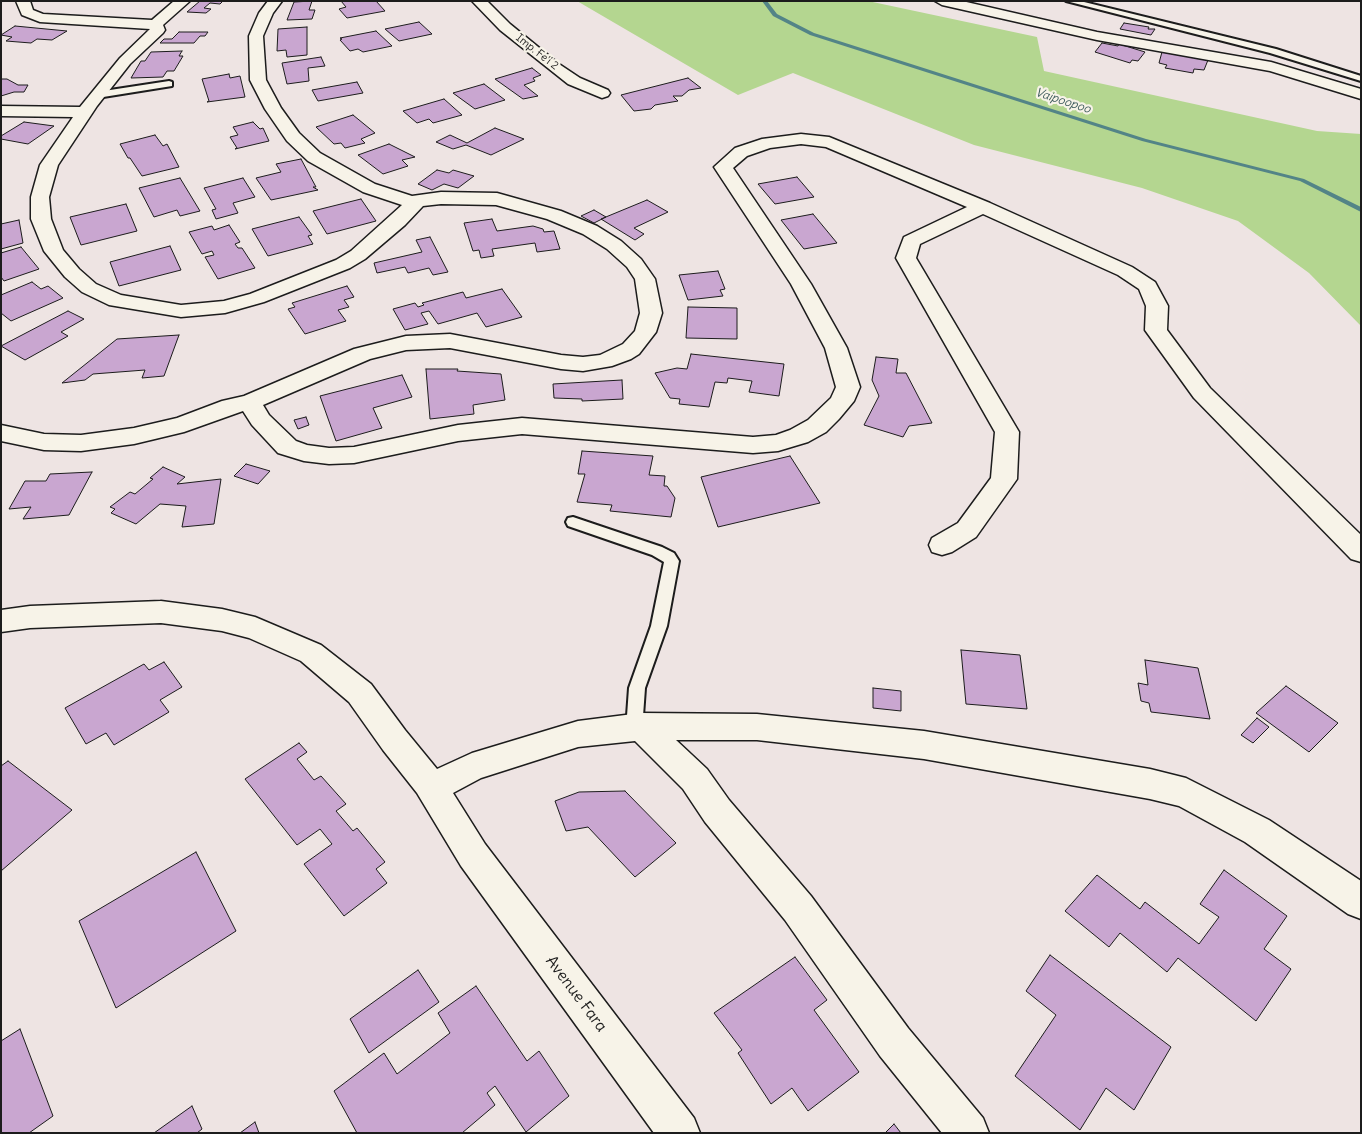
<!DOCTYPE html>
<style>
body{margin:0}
#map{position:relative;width:1362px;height:1134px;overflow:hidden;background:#eee4e3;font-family:Delius,sans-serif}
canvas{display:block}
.frame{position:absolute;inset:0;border:2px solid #1c1c1c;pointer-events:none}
</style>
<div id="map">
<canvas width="1362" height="1134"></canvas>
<div class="frame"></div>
</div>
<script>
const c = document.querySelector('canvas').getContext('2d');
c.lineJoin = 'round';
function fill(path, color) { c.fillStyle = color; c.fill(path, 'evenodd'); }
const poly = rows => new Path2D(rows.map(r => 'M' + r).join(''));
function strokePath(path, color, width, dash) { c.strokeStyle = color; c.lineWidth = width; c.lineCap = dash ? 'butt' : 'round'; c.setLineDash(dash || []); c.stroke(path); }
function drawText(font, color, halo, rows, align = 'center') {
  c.font = font + ' Delius,sans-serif'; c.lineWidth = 4.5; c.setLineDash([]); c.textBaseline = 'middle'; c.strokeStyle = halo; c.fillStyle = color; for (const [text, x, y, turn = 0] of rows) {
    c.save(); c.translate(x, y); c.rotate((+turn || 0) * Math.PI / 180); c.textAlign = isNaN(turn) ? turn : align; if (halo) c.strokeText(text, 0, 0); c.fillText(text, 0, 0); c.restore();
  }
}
const green = poly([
 [577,1,868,1,1037,37,1044,71,1317,131,1361,134,1361,326,1309,273,1238,221,1142,188,974,145,793,73,738,95]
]);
const stream = poly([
 [762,1,767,1,777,14,814,33,1146,139,1304,179,1361,207,1361,212,1300,181,1142,141,810,35,773,16,762,1]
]);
const building = poly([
 [200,1,223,1,220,4,210,3,204,8,211,9,206,13,187,12,200,1],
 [312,1,309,10,315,10,312,19,287,20,294,2,312,1],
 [341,1,376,1,385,11,347,18,339,9,346,7,341,1],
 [419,22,432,34,399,41,385,29,419,22],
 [1124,23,1149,27,1148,29,1155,29,1151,35,1120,29,1124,23],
 [15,26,67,31,52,40,37,39,31,43,6,41,12,37,1,35,15,26],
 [307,27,307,55,287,57,286,50,277,51,278,29,307,27],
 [376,31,392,46,363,52,358,49,350,51,340,40,342,39,340,38,376,31],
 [179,32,208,32,205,36,200,36,194,43,160,43,164,39,172,39,179,32],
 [1102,43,1118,46,1119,44,1145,52,1138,61,1132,60,1130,63,1095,52,1102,43],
 [182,51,179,56,183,56,174,71,167,71,163,77,131,78,141,61,145,61,151,52,182,51],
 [1162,52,1208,60,1204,70,1194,69,1193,73,1165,68,1167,65,1159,63,1162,52],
 [321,57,325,66,308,68,309,81,287,84,282,63,321,57],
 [532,68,541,75,533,78,535,81,524,85,538,96,523,99,495,79,532,68],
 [229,74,230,78,240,76,245,97,207,102,209,101,202,79,229,74],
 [688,78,701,88,689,90,682,96,673,96,678,101,655,105,651,109,634,111,621,95,688,78],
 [1,79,7,79,18,85,28,85,24,92,14,92,1,96,1,79],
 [357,82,363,93,318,101,312,90,357,82],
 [484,84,505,100,475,109,453,93,484,84],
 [444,99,462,115,433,123,429,119,417,123,403,111,444,99],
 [353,115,375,133,361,139,365,143,345,148,341,143,334,144,316,127,353,115],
 [24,122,54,126,28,144,1,139,1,136,24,122],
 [253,122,260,129,263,128,269,141,235,149,237,148,230,137,238,135,233,127,253,122],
 [495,128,524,139,491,155,466,145,453,149,436,142,450,135,467,143,495,128],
 [155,135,163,146,167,144,179,167,142,176,130,158,128,158,120,144,155,135],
 [389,144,415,157,402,160,408,166,383,174,358,155,389,144],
 [301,159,316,187,313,187,318,190,271,200,256,178,281,172,276,164,301,159],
 [437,170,449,173,453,170,474,176,458,188,444,184,432,190,418,184,437,170],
 [797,177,814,197,775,204,758,184,797,177],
 [180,178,200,211,180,216,177,210,154,217,139,188,180,178],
 [243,178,255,197,233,203,238,213,216,219,212,210,216,209,204,188,243,178],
 [361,199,376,221,327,234,313,211,361,199],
 [647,200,668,212,634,228,644,234,635,240,601,219,647,200],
 [126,204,137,231,81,245,70,217,126,204],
 [594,210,606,217,594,223,581,216,594,210],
 [813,214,837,243,804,249,781,220,813,214],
 [299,217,312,235,308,236,313,244,268,256,252,229,299,217],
 [492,219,497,231,533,226,543,229,544,232,554,231,560,249,537,252,535,243,492,249,494,256,481,258,479,250,473,251,464,223,492,219],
 [19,220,23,243,1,249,1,224,19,220],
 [229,225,240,242,235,244,238,248,242,248,255,268,218,279,205,257,214,255,212,251,202,254,189,232,212,226,214,230,229,225],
 [430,237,448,272,433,275,429,268,408,273,405,267,377,273,374,263,422,252,416,240,430,237],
 [170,246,181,270,119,286,110,262,170,246],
 [21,247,39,269,4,281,1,277,1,253,21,247],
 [718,271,725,289,720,290,723,296,688,300,679,275,718,271],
 [32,282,41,289,48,286,63,298,11,321,1,313,1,295,32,282],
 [347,286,354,297,344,300,349,307,338,310,346,321,305,334,288,309,295,307,292,303,347,286],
 [502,289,522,317,486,327,477,313,438,324,429,311,421,313,428,324,405,330,393,309,415,303,418,307,424,305,422,303,463,292,466,298,502,289],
 [688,307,737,308,737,339,686,338,688,307],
 [68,311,84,319,61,332,68,336,25,360,1,346,68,311],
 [179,335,164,376,142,378,145,370,93,374,85,380,62,383,117,339,179,335],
 [691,354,784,364,779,396,749,392,752,381,728,378,727,383,715,382,709,407,679,404,680,399,670,398,655,373,677,368,687,369,691,354],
 [876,357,898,359,896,373,906,373,932,423,909,426,903,437,864,425,879,396,872,380,876,357],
 [426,369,458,369,457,371,501,374,505,400,473,405,474,414,430,419,426,369],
 [402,375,412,397,373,408,382,428,336,441,320,396,402,375],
 [622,380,623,399,582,401,582,399,554,398,553,384,622,380],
 [306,417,309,425,298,429,294,420,306,417],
 [582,451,653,456,649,475,665,476,664,486,667,486,675,498,671,517,610,511,612,505,577,502,585,474,578,474,582,451],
 [790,456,820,503,718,527,701,477,790,456],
 [246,464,270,471,258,484,234,476,246,464],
 [163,467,185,477,177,484,221,479,214,524,182,527,186,506,160,504,136,524,111,513,115,509,110,507,130,492,135,494,153,479,150,478,163,467],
 [92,472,69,515,23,519,31,507,9,509,25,481,46,481,50,474,92,472],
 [961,650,1020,655,1027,709,966,704,961,650],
 [1145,660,1198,668,1210,719,1151,712,1149,703,1141,701,1138,683,1148,685,1145,660],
 [164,662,182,687,160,700,169,712,114,745,106,733,86,744,65,708,144,664,149,670,164,662],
 [1286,686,1338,723,1309,752,1256,713,1286,686],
 [873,688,901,691,901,711,873,708,873,688],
 [1257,718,1269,727,1253,743,1241,735,1257,718],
 [299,743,307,752,297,759,314,780,321,776,346,804,336,811,353,831,357,828,385,862,376,869,387,883,344,916,304,864,332,844,320,829,297,845,245,779,299,743],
 [8,761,72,810,1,871,1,766,8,761],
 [625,791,676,843,635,877,588,827,566,831,555,801,579,792,625,791],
 [196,852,236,931,116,1008,79,921,196,852],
 [1224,870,1287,916,1264,949,1291,969,1256,1021,1178,958,1167,972,1120,933,1109,947,1065,911,1097,875,1140,909,1145,902,1199,944,1219,917,1200,904,1224,870],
 [1050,955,1171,1047,1134,1110,1106,1088,1080,1130,1015,1076,1056,1015,1026,991,1050,955],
 [795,957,827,1000,814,1010,859,1072,808,1111,792,1088,771,1104,738,1053,742,1050,714,1013,795,957],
 [418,970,439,1002,369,1053,350,1019,418,970],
 [476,986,527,1061,539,1051,569,1096,526,1132,495,1086,487,1093,495,1105,462,1133,357,1133,334,1091,384,1053,397,1074,450,1033,438,1013,476,986],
 [20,1029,53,1116,29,1133,1,1133,1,1041,20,1029],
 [192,1106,202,1129,197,1133,154,1133,192,1106],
 [255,1122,259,1133,240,1133,255,1122],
 [894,1124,901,1133,885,1133,894,1124]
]);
const lane = poly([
 [1066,1,1080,1,1276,49,1361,76,1361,81,1270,53,1066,1],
 [169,81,172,82,172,86,97,98,93,95,97,92,169,81],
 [573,517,662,547,674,553,679,561,667,626,645,688,643,716,647,727,644,732,638,734,632,732,627,716,629,688,651,626,664,562,652,555,568,526,566,522,568,518,573,517]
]);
const street = poly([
 [16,1,30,1,33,10,43,14,152,20,174,1,190,1,163,25,165,30,163,33,130,64,97,106,58,165,49,197,51,219,63,250,79,269,96,284,121,295,181,305,224,301,250,294,336,260,351,251,402,205,363,192,308,161,287,141,265,109,250,80,249,36,259,13,268,1,282,1,273,13,263,36,266,80,281,108,299,133,320,153,375,184,412,196,441,192,497,193,561,211,597,226,621,241,641,259,655,279,662,313,656,332,639,354,631,359,612,366,583,371,561,369,450,348,406,350,370,359,263,405,269,415,296,441,307,445,329,448,354,447,458,425,522,418,753,437,776,435,790,430,808,420,831,398,836,387,825,348,791,284,714,167,735,148,762,139,801,134,829,137,990,203,1132,267,1155,282,1168,306,1167,330,1210,388,1361,535,1361,562,1351,559,1194,398,1145,330,1146,306,1139,289,1118,275,983,214,920,244,916,258,1019,432,1017,479,976,537,952,552,942,555,932,552,929,545,932,538,958,523,991,478,995,432,896,258,904,237,967,207,826,147,801,144,770,148,747,156,733,168,811,284,847,348,860,387,854,401,839,419,826,432,808,442,778,451,753,453,522,434,458,441,354,463,329,464,304,461,278,453,252,425,243,411,184,432,134,444,81,451,44,450,1,441,1,425,44,434,81,435,134,428,177,418,222,401,244,396,354,349,406,336,450,334,561,355,583,357,600,355,623,344,635,331,640,313,635,279,627,267,607,249,583,234,547,219,496,205,441,204,423,206,405,225,365,259,350,268,264,302,225,313,181,317,109,305,82,292,65,277,44,251,31,219,31,197,40,165,73,117,1,116,1,106,80,107,120,58,150,29,40,22,22,15,16,1],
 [472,1,487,1,510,24,559,64,580,78,608,90,610,93,608,96,602,98,568,84,500,30,472,1],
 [935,1,962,1,1097,32,1271,62,1361,89,1361,99,1270,71,1097,40,942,5,935,1],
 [161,601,222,609,255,617,321,645,371,684,405,730,437,769,472,753,578,721,641,713,757,714,924,731,1150,769,1186,778,1269,820,1361,881,1361,919,1348,914,1245,842,1179,806,1150,799,924,759,757,740,676,740,707,769,729,800,811,896,908,1028,983,1118,989,1133,942,1133,880,1056,785,920,705,822,683,789,635,741,578,747,481,778,453,793,485,844,694,1118,700,1133,654,1133,461,866,417,793,383,750,349,702,301,661,249,638,222,631,161,623,30,628,1,632,1,610,30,606,161,601]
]);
const farStreetnames = [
 ["Imp. Fe'i 2",537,52,38]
];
const farWaternames = [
 ["Vaipoopoo",1063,101,18]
];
const nearStreetnames = [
 ["Avenue Fara",576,994,53]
];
fill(green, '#b4d690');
fill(stream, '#538487');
fill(building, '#c9a6d0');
strokePath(building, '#1c1c1c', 1);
strokePath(lane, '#1c1c1c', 4);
strokePath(street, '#1c1c1c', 3);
fill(lane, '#f7f3e8');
fill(street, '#f7f3e8');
drawText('11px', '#1c1c1c', '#f7f3e8', farStreetnames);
drawText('italic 12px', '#3c595b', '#f7f3e8', farWaternames);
drawText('16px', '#1c1c1c', '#f7f3e8', nearStreetnames);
</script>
